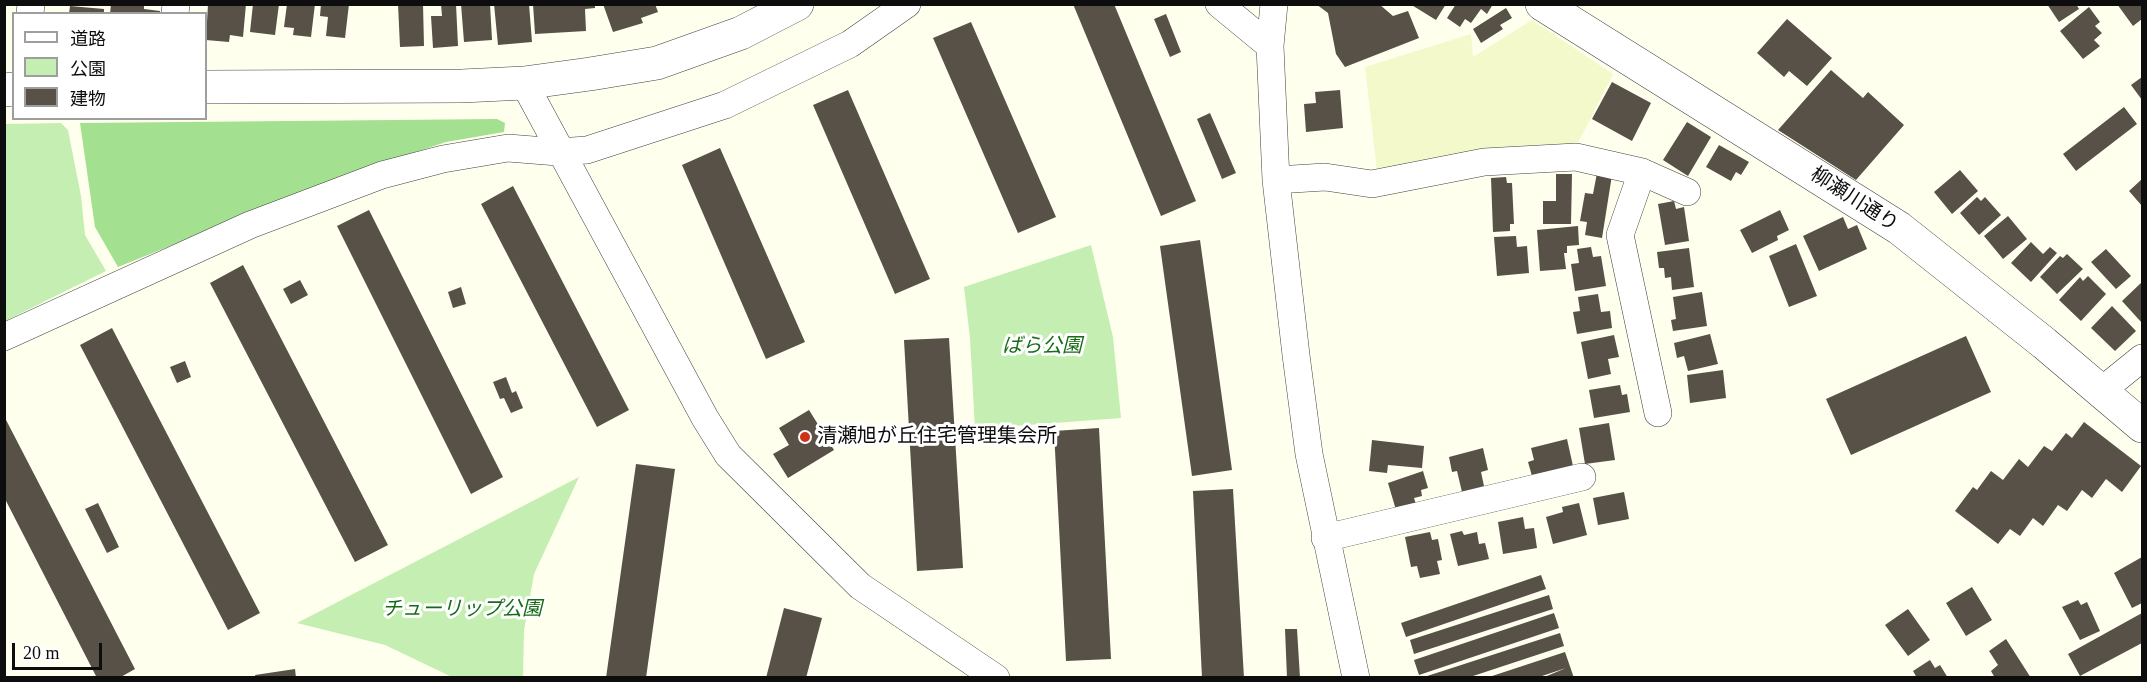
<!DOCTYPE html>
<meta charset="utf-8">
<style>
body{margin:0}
#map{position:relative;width:2147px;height:682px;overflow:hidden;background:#ffe;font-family:"Times New Roman","Noto Sans JP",serif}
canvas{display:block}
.frame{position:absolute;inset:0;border:6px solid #0d0d0d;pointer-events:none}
.legend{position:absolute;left:12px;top:12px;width:195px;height:108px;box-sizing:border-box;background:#fff;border:2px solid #9e9e9e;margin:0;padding:8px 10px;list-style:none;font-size:18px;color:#0d0d0d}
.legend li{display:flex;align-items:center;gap:12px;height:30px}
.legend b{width:30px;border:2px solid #9e9e9e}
.scale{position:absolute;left:12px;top:643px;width:90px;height:27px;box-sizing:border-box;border:3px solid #0d0d0d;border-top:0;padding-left:8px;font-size:18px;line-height:21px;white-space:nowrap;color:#0d0d0d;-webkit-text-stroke:4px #fff;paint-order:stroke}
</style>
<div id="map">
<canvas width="2147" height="682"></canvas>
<div class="frame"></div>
<ul class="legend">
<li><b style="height:8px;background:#fff"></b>道路</li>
<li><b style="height:16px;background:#c5eeb2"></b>公園</li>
<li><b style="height:16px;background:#575148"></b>建物</li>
</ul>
<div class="scale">20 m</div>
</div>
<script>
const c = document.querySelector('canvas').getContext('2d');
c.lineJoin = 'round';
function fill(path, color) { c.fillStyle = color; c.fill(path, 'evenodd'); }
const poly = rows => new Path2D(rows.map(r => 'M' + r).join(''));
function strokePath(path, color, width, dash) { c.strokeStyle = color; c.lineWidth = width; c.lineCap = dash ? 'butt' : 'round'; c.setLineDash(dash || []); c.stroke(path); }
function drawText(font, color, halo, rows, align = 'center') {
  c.font = font + ' "Times New Roman","Noto Sans JP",serif'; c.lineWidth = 6; c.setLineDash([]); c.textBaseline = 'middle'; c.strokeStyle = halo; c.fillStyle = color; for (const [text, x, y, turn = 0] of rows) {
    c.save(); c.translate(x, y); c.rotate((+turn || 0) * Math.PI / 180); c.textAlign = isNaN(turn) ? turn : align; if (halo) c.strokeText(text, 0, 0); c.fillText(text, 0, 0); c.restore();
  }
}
const farmland = poly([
 [1532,20,1613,74,1576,147,1377,171,1365,67,1471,34,1473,57]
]);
const green = poly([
 [61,123,68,130,81,196,85,235,106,271,5,321,5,124],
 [1091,245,1113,337,1121,418,975,429,970,338,964,287],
 [579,477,534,574,524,630,523,677,452,677,385,645,297,623]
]);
const forest = poly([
 [497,119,505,123,504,132,446,142,343,176,118,267,95,227,80,123]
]);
const building = poly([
 [111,4,144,4,144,9,160,11,160,14,110,14],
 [208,4,246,4,243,37,230,35,229,42,206,40],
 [253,4,279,4,275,35,250,32],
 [287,4,315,4,311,37,293,35,294,28,284,27],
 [321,4,349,4,345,38,326,36,328,17,320,16],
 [398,4,423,4,424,46,400,47],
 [441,4,456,4,458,46,433,48,431,16,442,16],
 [461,4,490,4,492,40,464,42],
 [494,4,529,4,532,42,498,45],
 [533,4,595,4,595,8,585,9,586,31,535,34],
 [603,4,655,4,658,12,641,18,643,23,613,32],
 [1073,4,1114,4,1196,201,1161,216],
 [1316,4,1379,4,1393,16,1408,11,1419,38,1345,67,1336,54,1328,13],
 [1410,4,1446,4,1436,20],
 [1456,4,1493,4,1487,14,1481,9,1471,23,1465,19,1460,27,1447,18],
 [2047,4,2076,4,2079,9,2059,22],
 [2117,4,2142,4,2142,19,2133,26],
 [70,6,104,9,104,14,69,14],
 [2089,7,2100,22,2095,26,2102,33,2094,40,2100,46,2083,59,2060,31],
 [1506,8,1512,18,1500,25,1503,29,1481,43,1473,29],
 [1166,14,1181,52,1170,57,1154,19],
 [1787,19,1832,58,1807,86,1789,71,1784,77,1757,53],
 [971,22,1056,217,1018,233,933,38],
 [1831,70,1863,98,1868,92,1904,125,1856,180,1778,130],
 [2142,77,2142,100,2131,85],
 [1612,82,1651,103,1632,141,1592,119],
 [848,90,930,279,895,294,813,105],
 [1340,90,1343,128,1306,132,1304,104,1316,103,1315,92],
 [2124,107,2137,124,2076,171,2063,154],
 [1210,113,1236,173,1222,179,1197,119],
 [1687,122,1711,137,1688,176,1663,160],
 [1719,145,1749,162,1741,175,1736,172,1731,181,1706,167],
 [720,148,805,342,766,359,682,165],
 [1960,170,1978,191,1952,214,1934,192],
 [1597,173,1612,175,1602,238,1585,235,1587,222,1580,221,1585,193,1593,194],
 [1556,174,1572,174,1571,224,1543,224,1543,201,1556,201],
 [1506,177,1507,183,1512,183,1514,224,1510,224,1510,231,1493,232,1491,178],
 [2142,179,2142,206,2129,191],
 [513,186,629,410,597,427,481,204],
 [1977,197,1981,201,1985,197,2001,215,1979,235,1960,213],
 [1674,201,1676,209,1684,207,1689,241,1665,245,1658,204],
 [369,210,503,477,471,494,337,226],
 [1780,210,1789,230,1777,236,1778,240,1752,253,1740,230],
 [2008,216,2027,239,2003,259,1984,236],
 [1843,217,1848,229,1857,225,1867,249,1819,271,1803,236],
 [1578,226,1579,245,1567,246,1567,253,1564,253,1566,269,1540,271,1537,230],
 [1516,236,1517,247,1527,246,1529,273,1497,276,1494,237],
 [1200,240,1232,470,1192,476,1160,246],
 [2031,242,2043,254,2050,247,2057,253,2031,282,2011,263],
 [1796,244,1817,296,1789,307,1769,256],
 [1591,247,1593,257,1601,256,1606,286,1575,291,1571,264,1579,263,1577,249],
 [1689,248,1694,287,1672,290,1671,277,1665,278,1664,268,1659,268,1657,252],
 [2106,249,2131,276,2116,289,2091,262],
 [2067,254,2083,269,2057,294,2040,277,2060,256,2063,258],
 [243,265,388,545,355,562,210,283],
 [2088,276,2106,294,2081,321,2059,300,2080,277,2083,281],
 [300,280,308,295,291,304,283,289],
 [2142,282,2142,323,2122,301],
 [461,287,466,304,453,308,448,292],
 [1702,292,1707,326,1673,331,1671,320,1676,319,1673,297],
 [1598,294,1601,312,1610,311,1612,328,1577,334,1573,312,1580,311,1578,297],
 [2112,306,2136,331,2115,351,2091,328],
 [112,328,260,613,228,630,80,345],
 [1710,334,1718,364,1688,371,1684,356,1677,358,1674,343],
 [1614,335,1619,357,1608,359,1611,374,1588,379,1581,342],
 [1966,336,1991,392,1851,455,1826,399],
 [949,338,963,568,917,571,904,340],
 [185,361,191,377,177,383,170,367],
 [1723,370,1726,398,1690,403,1687,375],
 [506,377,512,393,516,391,523,408,511,413,504,398,500,399,493,382],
 [1620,385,1622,395,1627,394,1630,412,1594,418,1589,390],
 [809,410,834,450,788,478,773,454,789,445,779,428],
 [4,416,135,669,119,678,97,678,4,497],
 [2084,422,2141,466,2122,492,2106,479,2092,498,2082,490,2067,511,2058,505,2043,526,2033,518,2020,536,2010,529,1998,544,1955,511,1973,487,1977,490,1991,471,2003,480,2019,459,2028,467,2044,446,2052,451,2066,433,2072,438],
 [1609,423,1615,460,1585,464,1579,428],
 [1099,428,1111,659,1066,661,1054,431],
 [1567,439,1573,466,1532,476,1528,462,1534,460,1531,448],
 [1372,440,1424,446,1422,468,1388,465,1387,473,1369,471],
 [1483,448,1488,470,1481,472,1484,486,1462,492,1457,471,1452,472,1449,457],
 [636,464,675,469,646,678,606,678],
 [1423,471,1428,488,1421,490,1422,496,1414,498,1416,504,1396,510,1388,483],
 [1233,489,1244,678,1202,678,1193,491],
 [1624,492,1629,519,1598,525,1593,498],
 [98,503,119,547,107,553,85,509],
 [1579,503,1587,535,1553,544,1546,517,1563,512,1562,507],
 [1523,517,1525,529,1534,528,1537,548,1503,554,1498,522],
 [1462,531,1464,535,1477,532,1479,544,1485,543,1489,559,1458,566,1450,534],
 [1430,532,1432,540,1438,539,1442,560,1437,561,1440,574,1420,578,1417,566,1411,567,1405,537],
 [2142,557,2142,603,2132,608,2114,573],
 [1541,575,1546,589,1406,637,1401,623],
 [1972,587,1992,620,1966,636,1946,603],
 [1549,595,1553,609,1414,654,1410,640],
 [2078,600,2081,605,2087,602,2100,631,2080,640,2062,607],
 [784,608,822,618,806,678,766,678],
 [1908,609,1930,640,1908,656,1885,625],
 [1554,613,1559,628,1419,675,1414,660],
 [2142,613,2142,643,2080,676,2068,654],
 [1285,629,1297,629,1300,678,1287,678],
 [1560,633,1564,646,1467,678,1421,678],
 [2006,639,2031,678,1995,678,1991,671,1998,665,1989,651],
 [1565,652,1574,678,1542,678,1566,668,1536,678,1486,678],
 [1930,660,1935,668,1940,665,1948,678,1917,678,1913,671],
 [295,669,296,678,256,678,255,675]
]);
const minor = poly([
 [1219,4,1270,46],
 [1274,4,1270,46,1276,180,1296,355,1309,454,1356,678],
 [30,14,31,4],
 [175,14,176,4],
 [524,83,705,418,728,455,860,586,996,678],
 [1642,172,1620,235,1658,413],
 [1276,180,1325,177,1372,184,1484,162,1576,157,1642,172,1687,192],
 [4,337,250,225,382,175,443,159,508,148,558,152,587,150,725,105,850,44,907,4],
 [2100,392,2142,358],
 [1325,538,1582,477]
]);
const tertiary = poly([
 [1542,4,1899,228,2044,343,2142,426],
 [206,87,462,86,524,83,590,74,657,63,741,33,797,4],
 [4,90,14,89]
]);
const markers = [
 [805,437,6,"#cd3316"]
];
const streetNames = [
 ["柳瀬川通り",1854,200,33]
];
const parkNames = [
 ["ばら公園",1042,347],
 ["チューリップ公園",462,610]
];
const poiNames = [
 ["清瀬旭が丘住宅管理集会所",817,437]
];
fill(farmland, '#f3f9ca');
fill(green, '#c5eeb2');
fill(forest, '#a3e190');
fill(building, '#575148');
strokePath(minor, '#404040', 28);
strokePath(tertiary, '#404040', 34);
strokePath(minor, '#fff', 27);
strokePath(tertiary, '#fff', 33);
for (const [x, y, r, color] of markers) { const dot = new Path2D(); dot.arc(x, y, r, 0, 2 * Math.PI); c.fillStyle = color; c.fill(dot); strokePath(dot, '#fff', 2); }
drawText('20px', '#0d0d0d', '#fff', streetNames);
drawText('italic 20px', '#166c16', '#fff', parkNames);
drawText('20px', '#0d0d0d', '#fff', poiNames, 'left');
</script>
